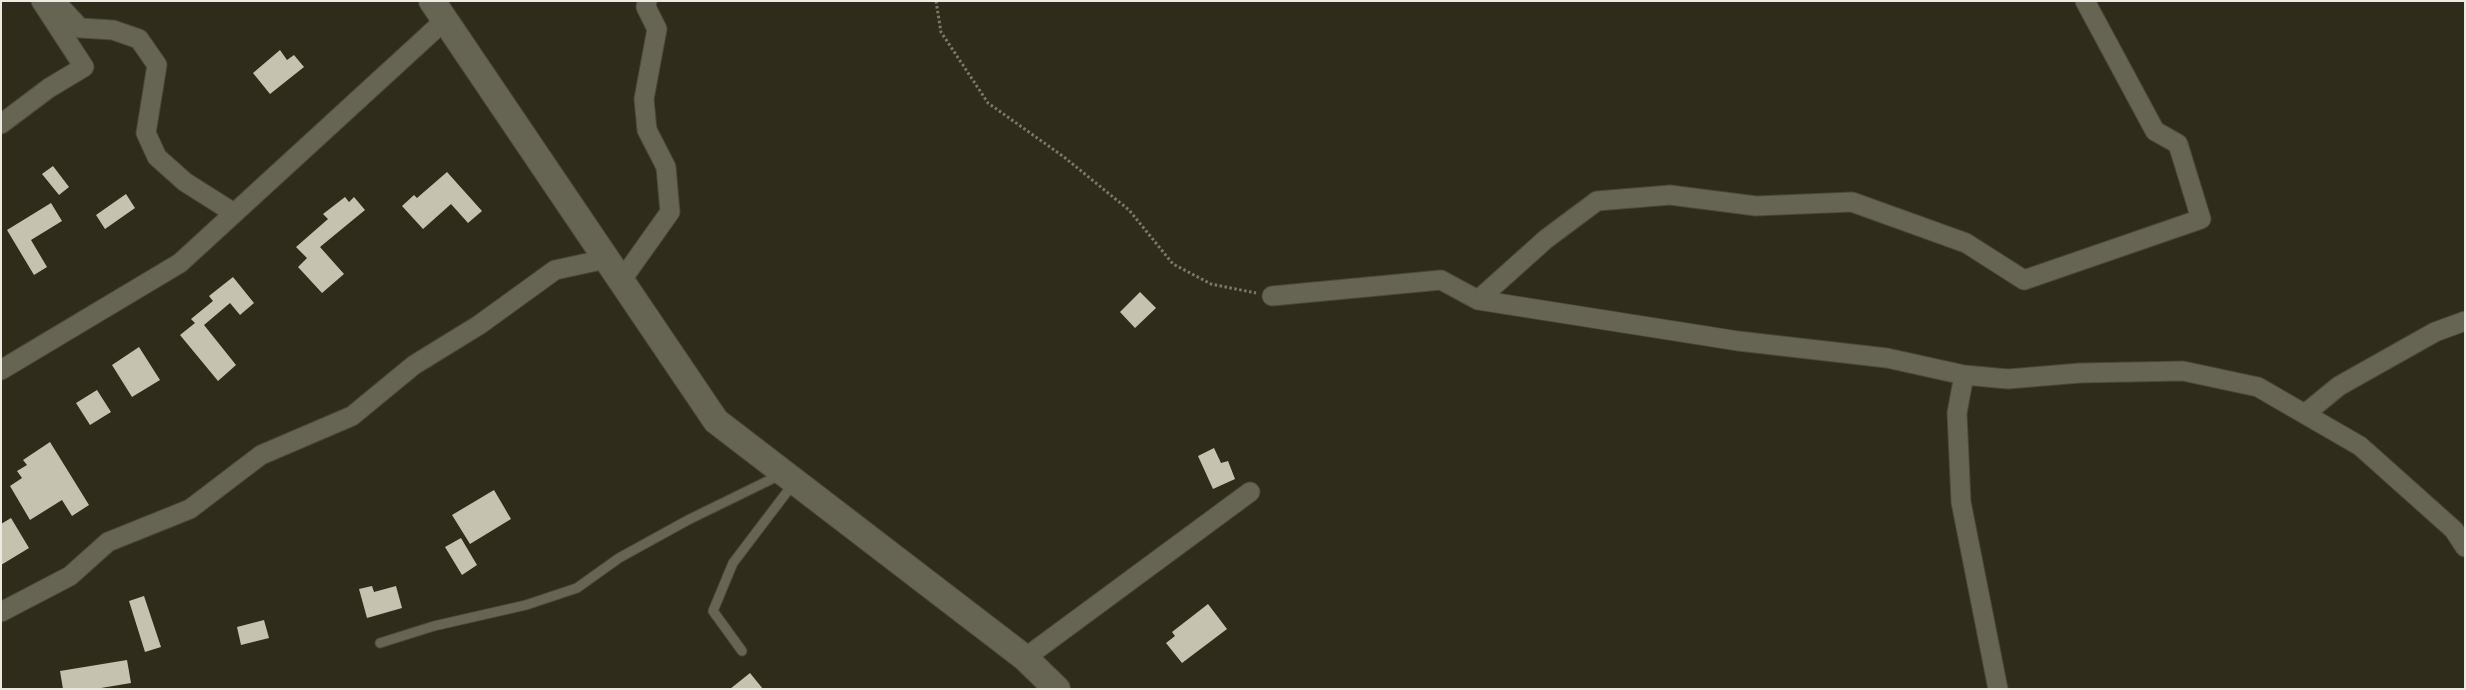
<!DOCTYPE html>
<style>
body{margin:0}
#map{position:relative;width:2466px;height:690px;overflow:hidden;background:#2f2c1c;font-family:"DejaVu Sans",sans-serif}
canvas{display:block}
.frame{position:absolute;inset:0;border:2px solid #ecebe1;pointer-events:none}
</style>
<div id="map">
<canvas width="2466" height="690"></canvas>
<div class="frame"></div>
</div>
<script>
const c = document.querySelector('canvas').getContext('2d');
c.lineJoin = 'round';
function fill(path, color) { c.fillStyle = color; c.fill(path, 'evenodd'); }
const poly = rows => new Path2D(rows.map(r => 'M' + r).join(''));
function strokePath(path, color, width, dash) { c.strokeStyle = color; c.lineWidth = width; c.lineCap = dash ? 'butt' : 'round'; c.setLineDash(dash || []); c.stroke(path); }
const building = poly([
 [280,50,287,60,294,55,304,67,270,94,253,73],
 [53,166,69,187,59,195,42,174],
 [447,172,482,211,468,223,451,204,423,229,402,206,414,195,417,198],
 [126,194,135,208,105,229,96,215],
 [345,197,349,202,354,197,365,210,320,247,344,274,322,293,298,267,307,258,296,247,328,219,323,214],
 [51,203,62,221,31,240,47,267,34,275,7,230],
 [233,277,254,303,240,315,230,303,204,325,236,365,218,381,180,335,195,323,191,319,213,301,209,296],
 [1140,292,1156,308,1135,328,1120,312],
 [139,347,160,380,132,397,112,365],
 [97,390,111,412,90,425,76,403],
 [50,442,89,505,72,516,62,500,30,520,10,486,22,478,17,471,27,465,23,460],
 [1214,448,1221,463,1228,461,1235,479,1213,489,1198,456],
 [494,490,511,519,470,544,452,515],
 [11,518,29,548,1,565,1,524],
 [461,538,477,565,462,575,445,547],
 [372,586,374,592,396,586,402,608,367,618,359,589],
 [144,596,161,647,145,652,129,601],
 [1208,604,1227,629,1182,663,1166,643,1175,636,1172,632],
 [264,620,269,638,241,645,237,627],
 [127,660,131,683,95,689,63,689,60,671],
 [750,673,763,689,730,689]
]);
const path = poly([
 [936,1,941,32,988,103,1064,157,1129,210,1173,264,1211,284,1256,293]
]);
const lane = poly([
 [380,643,434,626,526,605,577,588,619,558,688,520,782,474],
 [742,651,713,611,733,563,793,484]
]);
const street = poly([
 [55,1,80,28,113,30,139,39,157,65,146,133,157,157,185,182,234,213],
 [1,124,49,88,84,67,41,1],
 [621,281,670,212,666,167,647,130,644,99,657,29,646,7,647,1],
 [1272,296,1441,280,1478,300,1738,341,1887,358,1964,375,2008,379,2080,373,2183,371,2258,387,2360,446,2454,530,2465,547],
 [1478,300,1546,239,1597,201,1670,195,1756,206,1852,202,1966,243,2024,280,2201,219,2178,144,2155,131,2085,1],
 [1,370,180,263,445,20],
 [1964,375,1957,413,1961,502,1998,689],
 [2306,413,2339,386,2435,332,2465,321],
 [1,612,70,576,108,542,190,509,261,455,352,416,414,365,479,325,555,270,606,259],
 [1025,658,1250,492]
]);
const secondary = poly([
 [432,1,716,421,1025,658,1057,689]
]);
fill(building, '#c5c3af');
strokePath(lane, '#4a483b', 11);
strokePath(street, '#4a483b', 21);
strokePath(secondary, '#4a483b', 28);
strokePath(path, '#7b796c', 3, [2.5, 2.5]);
strokePath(lane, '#666452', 9);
strokePath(street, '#666452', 19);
strokePath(secondary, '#666452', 26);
</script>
